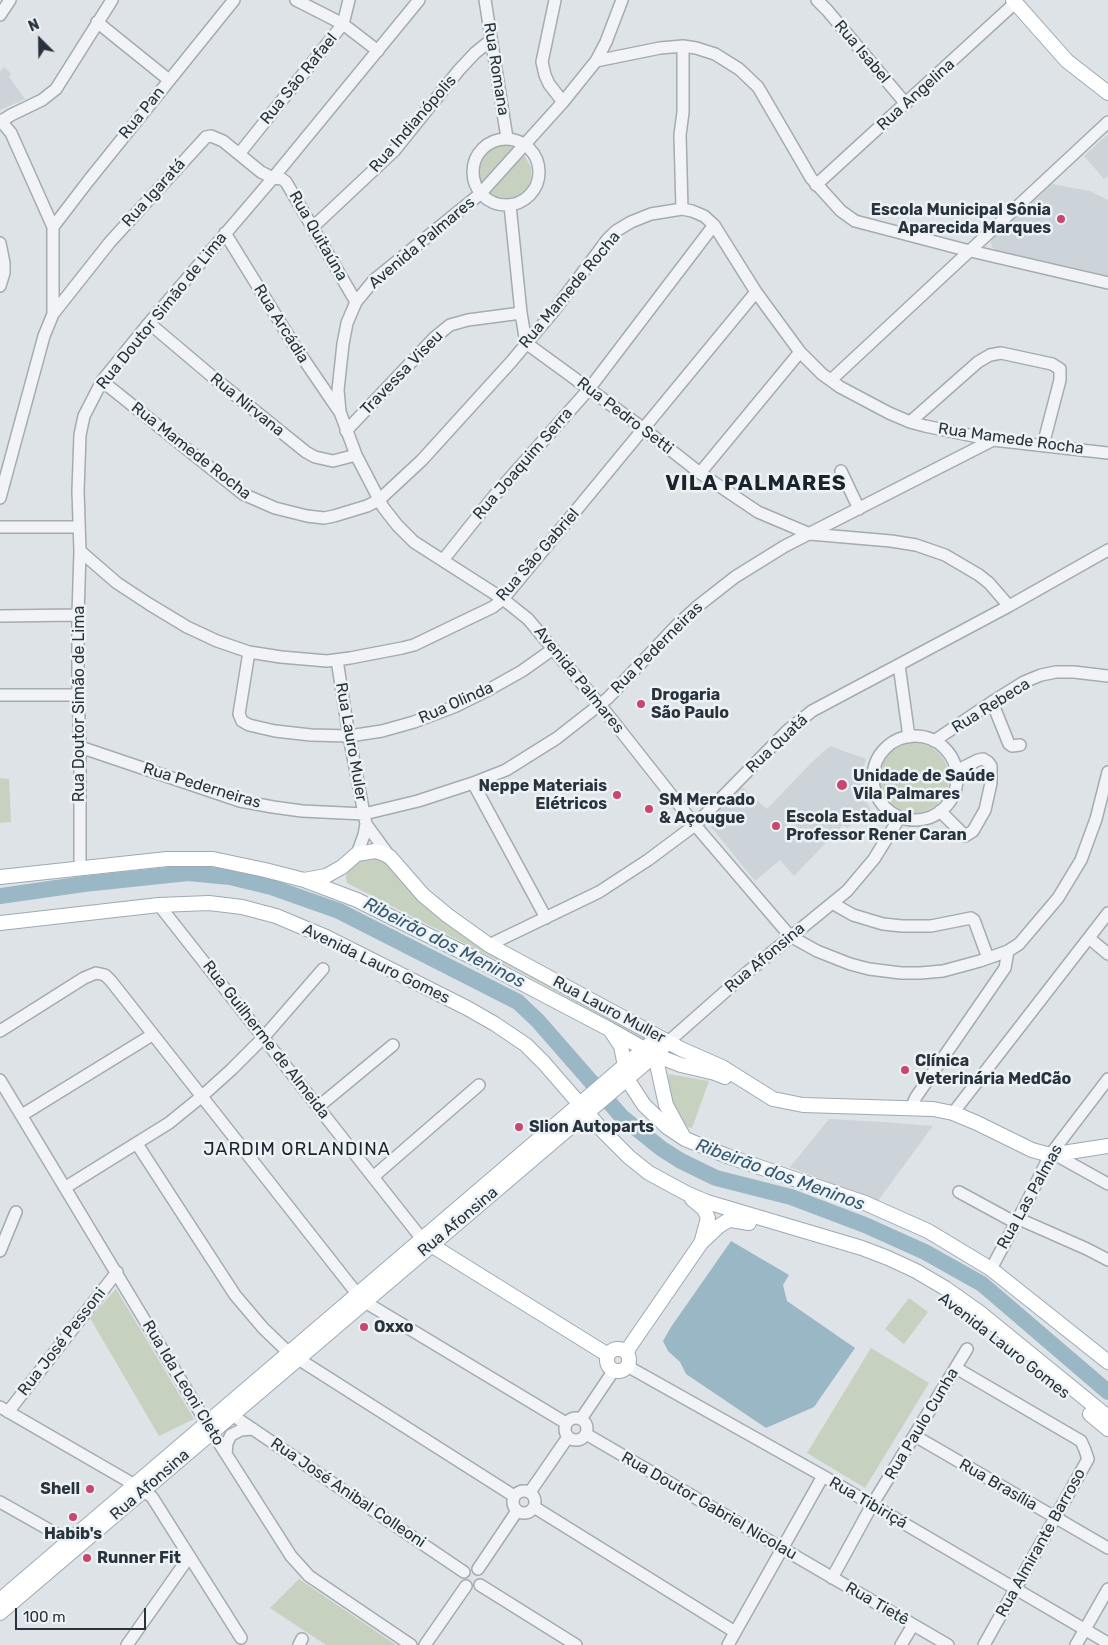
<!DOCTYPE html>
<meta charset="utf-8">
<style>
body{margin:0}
#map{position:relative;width:1108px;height:1645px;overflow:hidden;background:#dee3e7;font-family:Rubik,sans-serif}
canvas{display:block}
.north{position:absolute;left:15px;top:15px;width:50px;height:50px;-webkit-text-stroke:4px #edf2f5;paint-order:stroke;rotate:337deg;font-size:14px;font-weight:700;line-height:20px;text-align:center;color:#28333e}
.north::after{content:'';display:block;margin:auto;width:18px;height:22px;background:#28333e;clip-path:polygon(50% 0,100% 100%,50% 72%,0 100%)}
.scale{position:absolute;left:15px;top:1608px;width:131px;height:22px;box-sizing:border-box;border:2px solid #28333e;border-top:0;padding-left:6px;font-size:15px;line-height:18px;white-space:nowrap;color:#28333e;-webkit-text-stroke:4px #edf2f5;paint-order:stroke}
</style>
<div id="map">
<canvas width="1108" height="1645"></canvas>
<div class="north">N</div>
<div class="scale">100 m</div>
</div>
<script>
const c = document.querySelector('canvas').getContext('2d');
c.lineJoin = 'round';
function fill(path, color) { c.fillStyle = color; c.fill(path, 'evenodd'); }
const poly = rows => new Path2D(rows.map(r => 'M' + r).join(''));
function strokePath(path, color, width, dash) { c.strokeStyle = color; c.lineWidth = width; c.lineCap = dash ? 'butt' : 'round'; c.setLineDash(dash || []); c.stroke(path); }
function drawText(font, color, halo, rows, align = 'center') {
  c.font = font + ' Rubik,sans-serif'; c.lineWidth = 5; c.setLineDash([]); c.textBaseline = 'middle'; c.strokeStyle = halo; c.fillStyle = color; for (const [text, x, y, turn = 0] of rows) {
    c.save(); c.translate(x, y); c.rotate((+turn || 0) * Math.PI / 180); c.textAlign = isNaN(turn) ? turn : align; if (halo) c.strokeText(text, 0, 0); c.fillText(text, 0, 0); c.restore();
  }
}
const built = poly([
 [4,67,11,73,9,77,25,99,0,110,0,72],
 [1108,134,1108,176,1104,179,1084,156],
 [1052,184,1090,191,1108,200,1108,276,996,250,992,247,991,242,993,238],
 [830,746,866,759,862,771,862,789,866,801,871,810,847,828,843,825,794,876,780,860,755,881,711,827,711,820,742,787,767,809,812,762],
 [829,1119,883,1122,933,1126,877,1202,790,1167]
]);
const green = poly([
 [504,145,513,147,512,149,478,187,474,173,478,160,483,153,492,147],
 [524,155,531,167,531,177,528,187,520,196,510,201,500,202,491,199,487,197,521,157],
 '879 778a35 35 0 1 1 70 0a35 35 0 1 1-70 0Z',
 [0,778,9,779,11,822,0,823],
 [381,856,421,902,650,1038,650,1043,520,972,347,883,346,877,348,870,359,858],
 [668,1074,709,1081,692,1128,687,1127,680,1118,672,1104],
 [116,1289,194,1419,159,1436,90,1318],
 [909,1298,928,1312,904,1344,885,1329],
 [871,1348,929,1383,865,1488,807,1453],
 [299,1579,396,1645,326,1645,270,1608]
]);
const water = poly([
 [731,1241,789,1275,783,1285,787,1301,855,1348,814,1407,766,1428,686,1374,680,1362,668,1351,663,1341,671,1327]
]);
const river = poly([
 [0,896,84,884,188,873,230,877,271,887,339,911,518,1002,538,1021,622,1117,662,1149,681,1161,716,1178,791,1197,865,1225,925,1252,982,1284,1108,1392]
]);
const minor = poly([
 [296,0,343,24,378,51],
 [485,0,507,138],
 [555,0,542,62,545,75,549,84,563,102],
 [622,0,606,42,596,61,563,102,480,194,374,280,356,302,347,323,343,344,338,390,340,412,356,455,383,507,397,525,414,542,503,599,528,619,609,716,695,825,790,936,817,951,850,964,869,969,901,973,920,973,943,971,980,961,1008,951,1019,944,1058,898,1081,860,1096,819,1108,772],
 [817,0,827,10,906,104],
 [0,15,10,0],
 [97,22,169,80],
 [596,61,660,48,683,46,696,48,715,54,739,69,758,87,811,178,841,211,855,221,962,249,1108,283],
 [0,120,11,133,53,227,53,314,44,336,0,498],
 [0,122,11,115,42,100,56,89,112,0],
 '473 172a33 33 0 1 1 66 0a33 33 0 1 1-66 0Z',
 [239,154,343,24,349,0],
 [816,185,1015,3],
 [510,205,521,313,526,343,644,429,700,473,758,512,810,534,891,541,916,545,945,555,979,575,989,583,1009,606],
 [682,209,680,135,683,112,683,46],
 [53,227,89,180,234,0],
 [313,227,394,151,459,70,475,53,491,40],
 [225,233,294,345,339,411],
 [0,243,4,263,4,273,0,286],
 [53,314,110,242,206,137,211,136,223,141,261,172,273,178,282,179,286,182,356,302],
 [149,323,214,378,306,452,315,457,333,461,356,455],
 [831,380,1108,122],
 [102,381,243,494,275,508,307,516,324,518,334,516,367,506,379,500,422,460,511,362,553,312,607,240,616,231,631,222,651,214,682,209,692,211,704,216,714,225,756,292,800,352,822,374,840,387,889,413,910,422,925,426,993,440,1108,453],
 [910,422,978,362,990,355,1001,353,1052,364,1060,369,1060,380,1043,445],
 [346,431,434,338,450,325,468,320,521,313],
 [841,471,859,509],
 [700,473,800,352],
 [0,527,79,527],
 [80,551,117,583,149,604,187,627,217,641,249,652,281,657,327,661,350,658,402,648,414,645,493,607,503,599,756,292],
 [443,560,494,496,589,389,714,225],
 [0,616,78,615],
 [249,652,239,714,242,721,249,725,275,731,311,735,349,736,382,731,414,722,456,706,490,689,522,671,553,649],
 [337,660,349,736,366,824,364,835,357,854],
 [899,665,909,737],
 [0,695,78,695],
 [992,702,1009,744,1012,746,1020,745],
 '873 778a42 42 0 1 1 84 0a42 42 0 1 1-84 0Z',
 [934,741,992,702,1024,682,1041,675,1056,672,1074,672,1108,676],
 [80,747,240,801,273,807,302,811,364,814,418,801,473,783,506,770,557,738,608,698,677,625,698,606,735,577,785,546,993,440],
 [473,783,546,918],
 [940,811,965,836,973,831,985,810,991,783,991,766,988,762,983,759,978,760,956,771],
 [366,824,390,857],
 [80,868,80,747,78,695,78,615,80,551,78,491,80,435,84,416,102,381,149,323,273,178,419,0],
 [832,903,853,915,883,924,902,926,931,926,971,918,974,920,988,958],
 [159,905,373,1177,422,1239,429,1243],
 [1089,938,1108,954],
 [489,945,599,892,648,860,695,825,787,731,812,711,1009,606,1108,550],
 [0,1031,84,978,96,973,105,975,111,981,358,1295,365,1302,566,1423],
 [668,1042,744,975,847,891,874,859,900,817],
 [0,1080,212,1432,291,1556,309,1576,411,1645],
 [318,1107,393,1045],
 [911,1108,916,1097,1005,968,1008,951],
 [953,1113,1108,913],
 [22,1115,152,1035],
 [137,1144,235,1295,263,1328,289,1353,514,1496],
 [1054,1154,1108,1184],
 [373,1177,479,1085],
 [66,1187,169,1123,201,1097,231,1070,263,1038,323,969],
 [959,1192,1016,1223],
 [1019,1219,1087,1249,1108,1260],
 [0,1251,16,1212],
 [991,1269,1026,1204,1050,1155,1108,1079],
 [627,1366,823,1476,1108,1643],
 [956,1368,1081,1441,1085,1450,1088,1459,984,1645],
 [0,1407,128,1481,152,1497,241,1638],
 [8,1412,117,1272],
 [232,1415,464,1572],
 '565 1429a11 11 0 1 1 22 0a11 11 0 1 1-22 0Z',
 [581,1419,614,1370],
 [586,1434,948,1645],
 [915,1436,1108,1548],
 [226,1454,227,1443,231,1435,241,1430,253,1429],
 '513 1502a11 11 0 1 1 22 0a11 11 0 1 1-22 0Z',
 [530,1492,568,1437],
 [0,1502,69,1541],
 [534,1507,735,1632],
 [478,1569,517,1511],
 [832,1578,872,1505,967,1349],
 [480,1585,576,1645],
 [127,1645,189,1557],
 [299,1645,302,1639],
 [425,1645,466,1586],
 [728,1645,823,1476],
 [901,1645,913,1625],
 [1076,1645,1108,1589]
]);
const major = poly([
 [1013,0,1067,61,1108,93],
 [0,877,167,859,213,859,265,870,304,880,357,900,472,957,609,1029,655,1055,681,1065,715,1073,725,1077],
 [304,880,326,876,342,867,357,854,375,851,382,853,390,857,423,895,447,915,489,945,681,1049,722,1067,773,1099,803,1105,933,1109,953,1113,977,1123,1032,1150,1050,1155,1108,1146],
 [0,923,159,905,209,903,242,907,276,916,326,937,467,1008,495,1024,526,1045,544,1063,603,1131,629,1157,649,1173,686,1193,707,1202,862,1248,888,1258,916,1271,945,1288,979,1312,1108,1417],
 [611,1031,621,1046,625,1066],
 [655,1055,666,1105,683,1136],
 [627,1079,644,1105,667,1127,685,1139,727,1156,865,1203,928,1231,991,1269,1108,1362],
 [692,1199,704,1209,708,1218,702,1240],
 [431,1245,608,1355],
 '607 1360a11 11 0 1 1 22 0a11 11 0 1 1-22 0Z',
 [626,1352,701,1243,719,1226,727,1221,731,1220,749,1223],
 [1090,1414,1108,1429],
 [0,1600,658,1037],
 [0,1613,655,1055,668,1042]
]);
const markers = [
 [1061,219,5,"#c9466f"],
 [641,704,5,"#c9466f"],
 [842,785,6,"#c9466f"],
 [617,795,5,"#c9466f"],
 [649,809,5,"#c9466f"],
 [776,826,5,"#c9466f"],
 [905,1070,5,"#c9466f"],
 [519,1127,5,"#c9466f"],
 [364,1327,5,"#c9466f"],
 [90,1489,5,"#c9466f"],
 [73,1517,5,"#c9466f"],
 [87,1558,5,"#c9466f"]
];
const streetNames = [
 ["Rua Isabel",862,52,50],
 ["Rua Romana",496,69,81],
 ["Rua São Rafael",299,79,-51],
 ["Rua Angelina",916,95,-42],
 ["Rua Pan",142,113,-51],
 ["Rua Indianópolis",413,124,-49],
 ["Rua Igaratá",154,193,-48],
 ["Rua Quitaúna",318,236,60],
 ["Avenida Palmares",422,243,-40],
 ["Rua Mamede Rocha",570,290,-50],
 ["Rua Doutor Simão de Lima",162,311,-51],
 ["Rua Arcádia",281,324,58],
 ["Travessa Viseu",402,373,-46],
 ["Rua Nirvana",247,405,39],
 ["Rua Pedro Setti",625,416,37],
 ["Rua Mamede Rocha",1011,439,8],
 ["Rua Mamede Rocha",191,451,38],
 ["Rua Joaquim Serra",523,464,-49],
 ["Rua São Gabriel",538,555,-49],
 ["Rua Pederneiras",657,648,-45],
 ["Avenida Palmares",579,680,51],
 ["Rua Olinda",456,703,-24],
 ["Rua Doutor Simão de Lima",79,704,-90],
 ["Rua Rebeca",991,706,-32],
 ["Rua Lauro Muler",351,742,80],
 ["Rua Quatá",777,744,-43],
 ["Rua Pederneiras",202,786,17],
 ["Rua Afonsina",765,958,-40],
 ["Avenida Lauro Gomes",376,964,26],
 ["Rua Lauro Muller",609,1010,28],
 ["Rua Guilherme de Almeida",266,1040,52],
 ["Rua Las Palmas",1030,1197,-61],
 ["Rua Afonsina",458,1222,-40],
 ["Rua José Pessoni",62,1342,-52],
 ["Avenida Lauro Gomes",1004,1346,38],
 ["Rua Ida Leoni Cleto",183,1383,59],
 ["Rua Paulo Cunha",922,1424,-59],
 ["Rua Afonsina",150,1485,-41],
 ["Rua Brasília",998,1485,30],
 ["Rua José Anibal Colleoni",348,1493,34],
 ["Rua Tibiriçá",868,1503,30],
 ["Rua Doutor Gabriel Nicolau",709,1506,30],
 ["Rua Almirante Barroso",1041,1543,-61],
 ["Rua Tietê",877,1604,30]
];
const poiNames = [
 ["Escola Municipal Sônia",1051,210,"right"],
 ["Aparecida Marques",1051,228,"right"],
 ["Drogaria",651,695],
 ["São Paulo",651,713],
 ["Unidade de Saúde",853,776],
 ["Vila Palmares",853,794],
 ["Neppe Materiais",607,786,"right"],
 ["Elétricos",607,804,"right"],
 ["SM Mercado",659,800],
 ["& Açougue",659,818],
 ["Escola Estadual",786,817],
 ["Professor Rener Caran",786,835],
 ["Clínica",915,1061],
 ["Veterinária MedCão",915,1079],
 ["Slion Autoparts",529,1127],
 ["Oxxo",374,1327],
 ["Shell",80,1489,"right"],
 ["Habib's",73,1534,"center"],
 ["Runner Fit",97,1558]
];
const waterNames = [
 ["Ribeirão dos Meninos",444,943,27],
 ["Ribeirão dos Meninos",780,1175,20]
];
const neighbourhoodNames = [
 ["JARDIM ORLANDINA",297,1150]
];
const districtNames = [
 ["VILA PALMARES",756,484]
];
fill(built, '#ccd3d9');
fill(green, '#c7d1c0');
fill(water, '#9ab7c6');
strokePath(river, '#9ab7c6', 16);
strokePath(minor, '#a4abb1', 14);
strokePath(major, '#9ea9b3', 16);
strokePath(minor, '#f1f3f6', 11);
strokePath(major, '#fff', 14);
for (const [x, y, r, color] of markers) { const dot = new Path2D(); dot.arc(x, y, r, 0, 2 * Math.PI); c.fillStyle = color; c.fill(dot); strokePath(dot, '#edf2f5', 2); }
drawText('16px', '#28333e', '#edf2f5', streetNames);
drawText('bold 16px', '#28333e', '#edf2f5', poiNames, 'left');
drawText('italic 18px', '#335870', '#edf2f5', waterNames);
c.letterSpacing = '1px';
drawText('18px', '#1a242e', '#edf2f5', neighbourhoodNames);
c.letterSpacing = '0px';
c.letterSpacing = '1px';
drawText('bold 21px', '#1a242e', '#edf2f5', districtNames);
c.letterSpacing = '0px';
</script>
